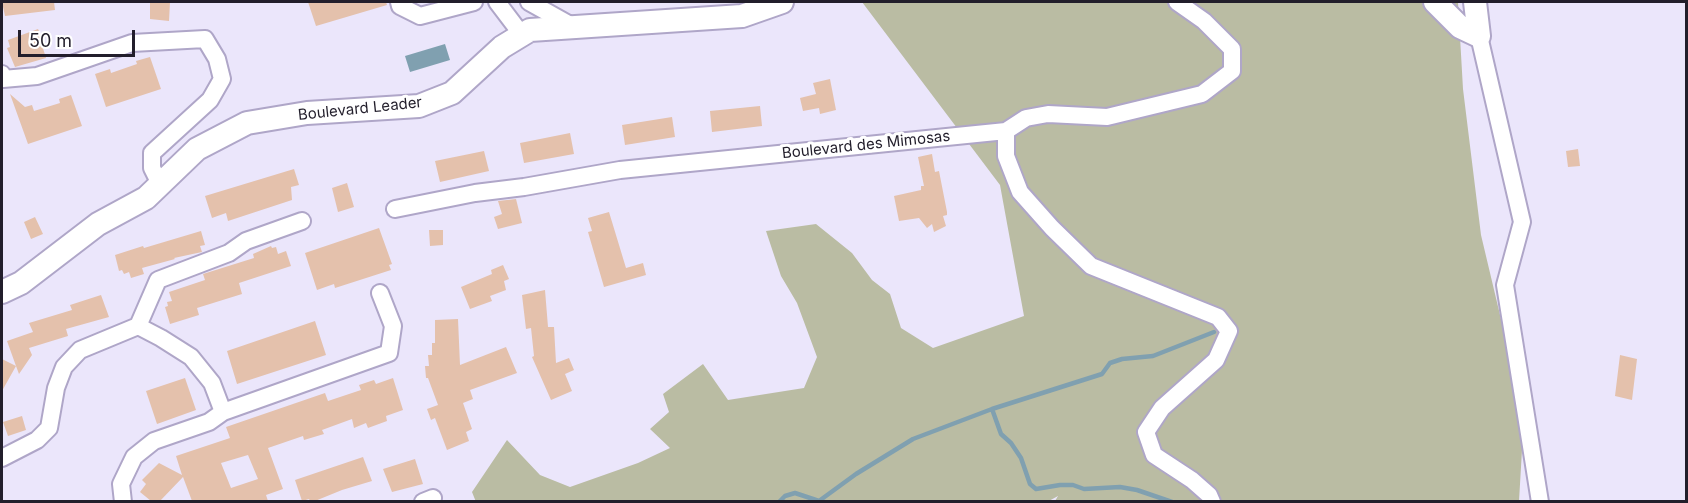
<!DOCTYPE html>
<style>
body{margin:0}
#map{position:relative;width:1688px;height:503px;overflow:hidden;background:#ebe6fb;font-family:Inter,sans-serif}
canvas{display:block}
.frame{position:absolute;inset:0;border:3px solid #221e2b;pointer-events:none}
.scale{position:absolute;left:18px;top:30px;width:117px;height:27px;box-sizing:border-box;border:3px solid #221e2b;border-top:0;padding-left:8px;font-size:18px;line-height:21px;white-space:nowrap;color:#221e2b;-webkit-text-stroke:4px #fff;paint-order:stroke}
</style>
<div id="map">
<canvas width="1688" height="503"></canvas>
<div class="frame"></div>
<div class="scale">50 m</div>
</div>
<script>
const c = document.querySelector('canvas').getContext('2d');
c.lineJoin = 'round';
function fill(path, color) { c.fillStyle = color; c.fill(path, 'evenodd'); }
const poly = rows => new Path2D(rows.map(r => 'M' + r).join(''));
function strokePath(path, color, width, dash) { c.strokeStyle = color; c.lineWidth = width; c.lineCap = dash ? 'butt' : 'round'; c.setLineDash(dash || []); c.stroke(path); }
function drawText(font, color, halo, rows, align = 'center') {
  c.font = font + ' Inter,sans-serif'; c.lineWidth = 6; c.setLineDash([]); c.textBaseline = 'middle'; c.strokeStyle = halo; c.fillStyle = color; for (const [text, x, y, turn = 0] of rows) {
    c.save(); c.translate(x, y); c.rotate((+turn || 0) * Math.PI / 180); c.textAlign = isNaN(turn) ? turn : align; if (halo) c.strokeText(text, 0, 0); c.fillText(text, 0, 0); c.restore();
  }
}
const green = poly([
 [862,2,1458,2,1463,89,1481,235,1524,416,1519,501,1055,501,1058,496,1047,502,476,502,472,492,507,440,540,475,570,487,638,463,670,448,650,429,669,412,663,394,703,364,728,400,804,388,817,357,797,303,781,276,766,231,816,224,852,253,872,280,890,294,901,328,933,348,1024,316,1000,185]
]);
const water = poly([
 [445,44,450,60,410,72,405,56]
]);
const stream = poly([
 [992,409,1001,434,1011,443,1021,458,1030,484,1036,489,1060,485,1073,485,1084,489,1120,487,1137,490,1172,502],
 [779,502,785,496,795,493,819,501,856,474,913,439,992,409,1102,374,1110,363,1122,359,1153,356,1214,332]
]);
const building = poly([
 [2,2,54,2,55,10,5,16],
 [150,2,170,2,169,21,150,19],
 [308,2,386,2,387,5,316,26],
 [38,29,44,42,41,42,46,58,15,67,7,48,10,47,8,40],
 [150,57,161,89,106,107,95,74,110,69,111,73,137,64,136,61],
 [830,79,836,110,820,114,819,108,803,111,800,98,816,94,813,83],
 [10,94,25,107,32,105,34,111,60,103,59,99,71,95,82,126,28,144],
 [760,106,762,126,712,132,710,111],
 [672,117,675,137,625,145,622,125],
 [570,133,574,154,524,163,520,143],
 [1578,149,1580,166,1568,167,1566,151],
 [484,151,489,171,440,182,435,161],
 [932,154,935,172,939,171,947,212,947,215,943,216,946,226,934,232,932,224,927,228,919,218,899,221,894,196,921,190,921,186,924,186,918,157],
 [294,169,299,185,291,187,292,200,228,221,226,213,212,218,205,196],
 [347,183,354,207,338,212,332,188],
 [516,199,522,223,498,229,494,217,502,214,498,201],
 [609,212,626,268,643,263,646,275,604,287,588,232,592,231,588,218],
 [35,217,43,234,31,239,24,222],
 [379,228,392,264,389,265,391,270,335,288,334,284,317,290,305,253],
 [429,230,443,230,443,245,430,246],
 [201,231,205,245,200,246,202,252,174,258,175,259,142,268,144,274,131,278,129,272,124,274,122,270,119,271,115,255,143,246,144,248],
 [271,246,272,248,276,247,278,254,286,251,291,266,239,283,242,294,197,308,199,315,170,324,165,307,168,306,167,302,172,301,169,292,205,280,203,274,254,258,253,254],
 [503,265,509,279,504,281,506,290,490,296,492,301,470,309,461,287,492,274,491,270],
 [545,290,548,327,554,327,556,363,569,358,574,370,565,374,572,391,551,400,532,357,534,356,531,328,526,329,522,295],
 [101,295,109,317,66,329,68,336,29,348,32,355,19,374,16,366,2,391,2,359,16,366,7,341,33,332,29,323,72,310,70,305],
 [458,319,460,365,506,347,517,373,470,390,473,399,463,403,472,429,466,432,469,441,447,450,435,418,431,420,427,409,438,405,428,378,426,378,425,366,429,366,428,355,432,355,432,343,435,343,435,320],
 [315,321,326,355,237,384,227,351],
 [1620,355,1637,359,1632,400,1615,396],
 [185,378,196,410,157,424,146,391],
 [393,378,403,410,386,416,387,421,368,428,366,423,354,428,352,419,322,430,324,434,304,440,303,436,268,448,283,489,266,495,268,501,192,501,183,477,160,501,151,501,140,492,146,484,142,480,159,463,182,475,176,456,230,438,226,427,325,393,328,401,361,390,359,385,374,380,376,384],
 [248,455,258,479,231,488,221,463],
 [22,416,26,430,8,436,3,422],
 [363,457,372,481,342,490,315,501,310,501,309,499,302,501,295,480],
 [415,459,423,484,392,492,383,469]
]);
const street = poly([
 [399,2,400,6,420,16,474,2],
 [497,2,516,27,519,37],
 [529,2,572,26],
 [1479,36,1522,222,1505,285,1540,502],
 [2,74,3,79,37,76,132,43,205,39,217,59,222,79,210,100,152,153,152,168,160,184],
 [1006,131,1006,156,1020,192,1052,228,1091,266,1218,317,1229,331,1216,360,1162,408,1146,432,1154,455,1192,480,1209,495,1212,502],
 [395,209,475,193,524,187,620,170,1006,131,1026,118,1048,114,1107,117,1202,94,1232,71,1232,49,1204,21,1177,2],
 [138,326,158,280,229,253,246,241,302,221],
 [223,412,389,353,393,326,380,293],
 [2,458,37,440,49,428,56,388,64,367,80,350,138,326,161,338,191,357,212,383,223,412,209,422,154,441,134,457,121,484,123,502],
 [423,502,433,498]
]);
const secondary = poly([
 [1435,2,1460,27,1479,36],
 [1475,2,1479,36],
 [2,292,21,283,98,224,146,198,197,149,247,123,307,113,419,106,452,93,502,47,530,30,742,16,782,2]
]);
const streetNames = [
 ["Boulevard Leader",360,109,-6],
 ["Boulevard des Mimosas",866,145,-6]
];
fill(green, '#babca3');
fill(water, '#80a0b0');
strokePath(stream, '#80a0b0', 4.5);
fill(building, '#e4c1ac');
strokePath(street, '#afa6c8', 20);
strokePath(secondary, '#afa6c8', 26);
strokePath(street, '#fff', 16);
strokePath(secondary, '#fff', 22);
drawText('15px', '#221e2b', '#fff', streetNames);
</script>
